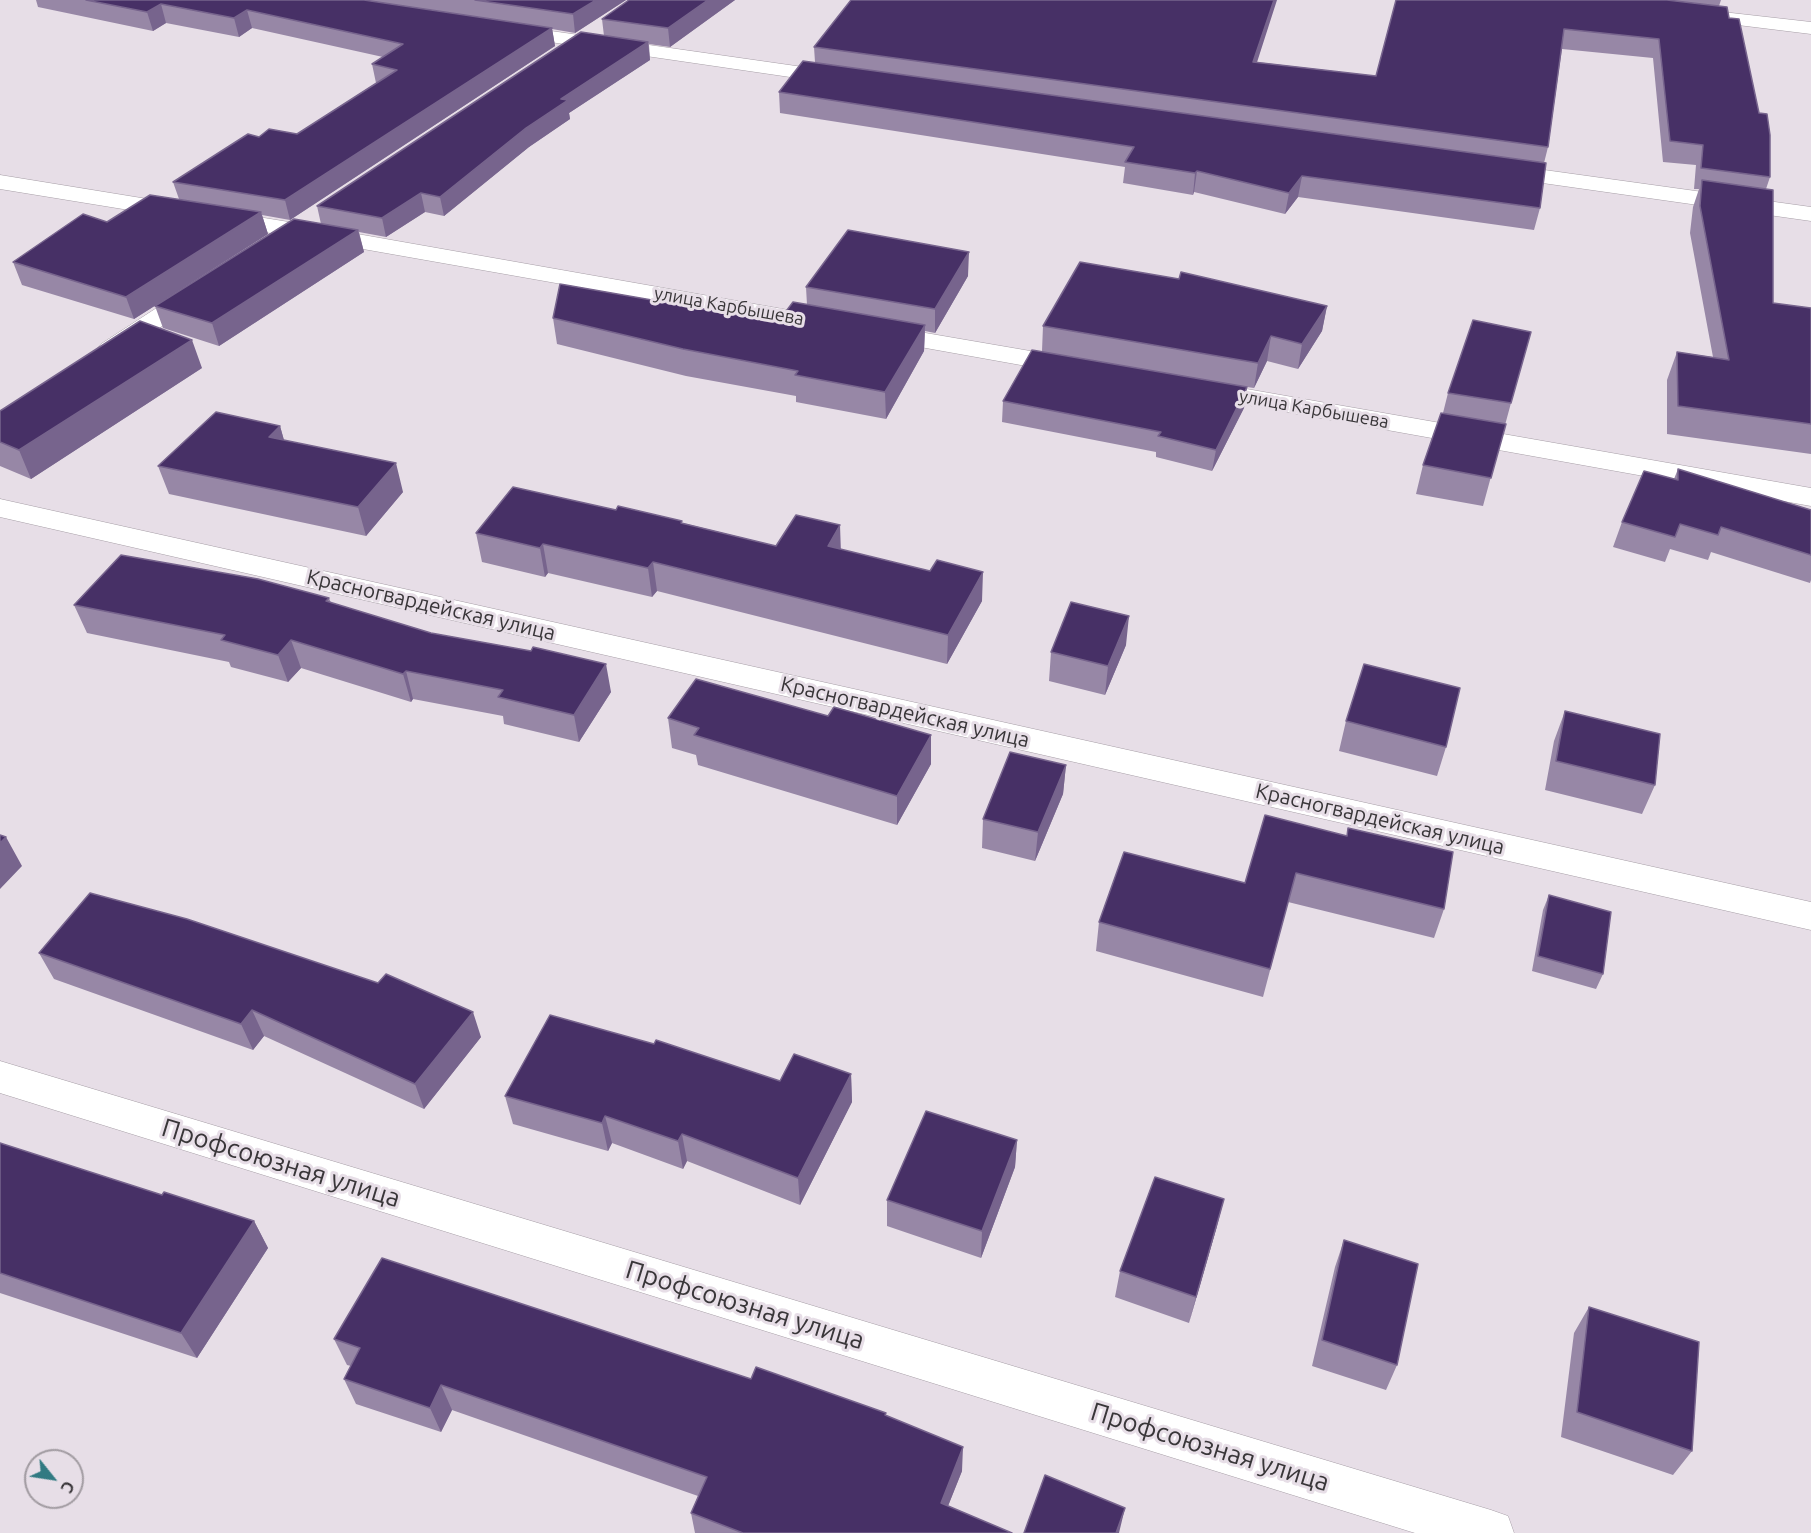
<!DOCTYPE html>
<meta charset="utf-8">
<style>
body{margin:0}
#map{position:relative;width:1811px;height:1533px;overflow:hidden;background:#e7dee7;font-family:Ubuntu,sans-serif}
canvas{display:block}
.north{position:absolute;left:24px;top:1449px;width:60px;height:60px;box-sizing:border-box;background:#e7dee7;border:2px solid #a19ba1;border-radius:50%;rotate:120deg;font-size:16px;font-weight:700;line-height:24px;text-align:center;color:#393639}
.north::after{content:'';display:block;margin:auto;width:21px;height:27px;background:#317a82;clip-path:polygon(50% 0,100% 100%,50% 72%,0 100%)}
</style>
<div id="map">
<canvas width="1811" height="1533"></canvas>
<div class="north">С</div>
</div>
<script>
const c = document.querySelector('canvas').getContext('2d');
c.lineJoin = 'round';
const poly = rows => new Path2D(rows.map(r => 'M' + r).join(''));
function strokePath(path, color, width, dash) { c.strokeStyle = color; c.lineWidth = width; c.lineCap = dash ? 'butt' : 'round'; c.setLineDash(dash || []); c.stroke(path); }
function fill(path, color) { c.fillStyle = color; c.fill(path, 'evenodd'); }
function drawText(font, color, halo, rows, align = 'center') {
  c.font = font + ' Ubuntu,sans-serif'; c.lineWidth = 6; c.setLineDash([]); c.textBaseline = 'middle'; c.strokeStyle = halo; c.fillStyle = color; for (const [text, x, y, turn = 0] of rows) {
    c.save(); c.translate(x, y); c.rotate((+turn || 0) * Math.PI / 180); c.textAlign = isNaN(turn) ? turn : align; if (halo) c.strokeText(text, 0, 0); c.fillText(text, 0, 0); c.restore();
  }
}
const minor = poly([
 [1696,9,1811,22,1811,34,1689,19,1686,15,1696,9],
 [509,25,838,72,845,74,848,78,845,82,838,84,502,35,499,31,502,27,509,25],
 [1501,164,1811,207,1811,221,1493,176,1490,171,1493,166,1501,164],
 [0,175,295,223,828,317,837,319,840,324,837,329,828,331,295,237,0,189,0,175],
 [198,285,207,287,210,292,207,297,119,354,110,357,101,354,97,349,101,344,189,287,198,285],
 [879,325,1071,358,1080,361,1084,366,1080,371,1071,374,870,338,866,333,870,328,879,325],
 [1201,381,1811,488,1811,506,1192,395,1188,389,1192,383,1201,381],
 [0,499,1811,902,1811,930,0,517,0,499],
 [0,1061,1491,1510,1508,1516,1514,1533,1415,1533,0,1093,0,1061]
]);
const wall = poly([
 [36,0,626,0,575,33,552,29,555,46,290,220,262,215,268,234,134,319,22,285,13,262,107,222,179,199,173,182,259,137,297,134,376,83,372,64,383,57,252,28,239,37,166,23,153,31,38,7],
 [629,0,735,0,670,47,649,44,650,60,569,113,570,119,529,147,444,216,425,212,386,237,359,232,364,252,219,346,163,328,155,306,321,224,317,206,604,36,602,19],
 [1396,0,1721,0,1719,6,1729,18,1770,177,1766,189,1773,303,1811,308,1811,454,1667,434,1667,380,1677,352,1713,357,1690,233,1693,207,1699,189,1694,189,1696,165,1663,162,1653,58,1562,49,1548,147,1544,163,1540,208,1534,230,1298,197,1285,214,1194,192,1193,195,1123,183,1125,167,780,113,779,92,815,62,814,47,1257,62,1376,76],
 [968,276,935,333,925,331,924,351,886,419,796,402,796,396,686,376,557,344,553,318,778,322,807,305,806,287],
 [1327,306,1322,331,1298,369,1267,361,1254,388,1247,387,1244,408,1212,471,1156,457,1156,452,1002,422,1003,401,1042,351,1043,326],
 [202,368,31,479,0,466,0,411],
 [1448,393,1511,403,1483,506,1416,494,1423,465,1443,413],
 [280,426,284,440,403,492,366,536,169,494,158,466],
 [1678,469,1811,510,1811,580,1810,583,1711,552,1708,560,1670,549,1665,562,1613,547,1622,522,1674,479],
 [683,523,776,546,841,549,982,601,947,664,657,591,652,597,548,573,545,577,482,562,476,533],
 [329,598,331,603,611,692,579,742,504,724,503,716,413,699,411,702,301,668,288,682,231,667,229,662,87,633,74,605],
 [1126,645,1105,695,1049,681,1051,652],
 [1565,711,1655,785,1642,814,1545,790,1554,741],
 [828,716,931,735,931,764,897,825,698,765,696,755,672,748,668,718],
 [1346,721,1446,747,1437,776,1339,751],
 [1066,765,1063,794,1035,861,982,848,983,819],
 [1265,815,1444,909,1434,938,1288,902,1263,997,1096,951,1099,922,1245,883],
 [1549,895,1603,974,1596,989,1532,971,1543,910],
 [39,953,481,1037,424,1109,264,1036,253,1050,54,979],
 [851,1074,852,1102,800,1205,687,1161,683,1169,612,1143,608,1151,513,1124,505,1096,780,1081],
 [1017,1140,1015,1167,981,1258,887,1226,887,1200],
 [0,1143,162,1195,254,1221,268,1248,197,1358,0,1293],
 [1217,1226,1189,1323,1115,1297,1120,1271],
 [1344,1240,1397,1365,1386,1390,1312,1366,1335,1267],
 [1589,1307,1692,1451,1673,1475,1561,1437,1574,1333],
 [334,1339,751,1379,886,1413,886,1416,962,1471,948,1506,1012,1533,695,1533,691,1513,698,1496,452,1410,441,1432,356,1404,344,1379,351,1366,347,1365]
]);
const shadedWall = poly([
 [596,0,626,0,575,33,573,14],
 [708,0,735,0,670,47,668,28],
 [1274,0,1277,0,1251,81,1253,62],
 [161,4,166,23,153,31,147,12],
 [247,10,252,28,239,37,234,18],
 [552,28,555,46,290,220,285,200],
 [648,42,650,60,569,113,570,119,529,147,444,216,440,197,561,99],
 [1197,171,1194,192,1193,195,1195,173],
 [1302,176,1298,197,1285,214,1289,193],
 [421,193,425,212,386,237,382,218],
 [261,212,268,234,134,319,126,297],
 [358,230,364,252,219,346,212,323],
 [969,252,968,276,935,333,935,309],
 [1327,306,1322,331,1298,369,1302,344],
 [925,325,924,351,886,419,885,392],
 [1271,336,1267,361,1254,388,1258,363],
 [192,340,202,368,31,479,19,450],
 [1247,387,1244,408,1212,471,1216,450],
 [280,426,288,455,269,437],
 [396,463,403,492,366,536,358,507],
 [840,525,841,554,828,546],
 [543,544,548,573,545,577,540,548],
 [653,562,657,591,652,597,648,568],
 [983,572,982,601,947,664,948,635],
 [1129,616,1126,645,1105,695,1108,666],
 [291,640,301,668,288,682,278,655],
 [606,664,611,692,579,742,574,715],
 [406,671,413,699,411,702,403,674],
 [931,735,931,764,897,825,897,796],
 [1066,765,1063,794,1035,861,1038,832],
 [6,837,22,866,0,889,0,843],
 [252,1010,264,1036,253,1050,241,1024],
 [473,1012,481,1037,424,1109,415,1084],
 [851,1074,852,1102,800,1205,798,1178],
 [605,1116,612,1143,608,1151,602,1123],
 [682,1134,687,1161,683,1169,678,1141],
 [1017,1140,1015,1167,981,1258,982,1231],
 [1224,1199,1217,1226,1189,1323,1196,1297],
 [254,1221,268,1248,197,1358,181,1333],
 [441,1385,452,1410,441,1432,430,1408],
 [963,1447,962,1471,940,1526,941,1503],
 [1125,1508,1119,1533,1116,1533]
]);
const building = poly([
 [86,0,364,0,552,28,285,200,173,182,248,134,259,137,269,129,297,134,397,70,372,64,403,44,247,10,234,18,161,4,147,12,86,0],
 [475,0,596,0,573,14,475,0],
 [629,0,708,0,668,28,602,19,629,0],
 [851,0,1274,0,1253,62,1376,76,1396,0,1667,0,1727,7,1729,18,1739,19,1759,113,1767,114,1770,135,1770,177,1701,168,1703,145,1670,141,1659,39,1564,29,1548,147,814,47,851,0],
 [581,32,648,42,561,99,568,100,526,128,440,197,421,193,382,218,317,206,581,32],
 [803,61,1546,163,1540,208,1302,176,1289,193,1197,171,1195,173,1125,162,1134,147,779,92,803,61],
 [1702,180,1773,190,1773,303,1811,308,1811,424,1678,406,1677,352,1729,360,1700,206,1702,180],
 [150,195,261,212,126,297,13,262,83,214,107,222,150,195],
 [294,219,358,230,212,323,155,306,294,219],
 [848,230,969,252,935,309,806,287,848,230],
 [1080,262,1179,279,1181,272,1327,306,1302,344,1271,336,1258,363,1043,326,1080,262],
 [560,284,778,322,793,302,925,325,885,392,795,375,798,371,683,349,553,318,560,284],
 [1473,320,1531,332,1511,403,1448,393,1473,320],
 [140,321,192,340,19,450,0,442,0,411,140,321],
 [1032,350,1247,387,1216,450,1158,436,1161,432,1003,401,1032,350],
 [216,412,280,426,269,437,396,463,358,507,158,466,216,412],
 [1441,413,1506,424,1491,478,1423,465,1441,413],
 [1678,469,1811,510,1811,555,1721,527,1718,535,1680,524,1675,537,1622,522,1644,471,1678,480,1678,469],
 [513,487,616,510,618,506,682,521,681,523,776,546,796,515,840,525,828,546,930,571,937,560,983,572,948,635,653,562,648,568,543,544,540,548,476,533,513,487],
 [121,555,258,579,329,598,326,601,431,633,531,651,533,647,606,664,574,715,498,697,503,690,406,671,403,674,291,640,278,655,221,640,225,635,74,605,121,555],
 [1071,602,1129,616,1108,666,1051,652,1071,602],
 [1364,664,1460,688,1446,747,1346,721,1364,664],
 [696,679,828,716,834,707,931,735,897,796,694,735,699,728,668,718,696,679],
 [1565,711,1660,734,1655,785,1556,761,1565,711],
 [1010,752,1066,765,1038,832,983,819,1010,752],
 [1265,815,1347,836,1348,828,1453,852,1444,909,1296,873,1270,969,1099,922,1124,852,1245,883,1265,815],
 [0,835,6,837,0,843,0,835],
 [90,893,187,919,378,983,386,974,473,1012,415,1084,252,1010,241,1024,39,953,90,893],
 [1549,895,1611,912,1603,974,1538,956,1549,895],
 [550,1015,654,1044,656,1040,780,1081,794,1054,851,1074,798,1178,682,1134,678,1141,605,1116,602,1123,505,1096,550,1015],
 [926,1111,1017,1140,982,1231,887,1200,926,1111],
 [0,1143,162,1195,164,1192,254,1221,181,1333,0,1273,0,1143],
 [1155,1177,1224,1199,1196,1297,1120,1271,1155,1177],
 [1344,1240,1418,1264,1397,1365,1322,1340,1344,1240],
 [382,1258,751,1379,756,1367,886,1413,885,1415,963,1447,941,1503,1012,1533,743,1533,691,1513,707,1477,441,1385,430,1408,344,1379,360,1348,334,1339,382,1258],
 [1589,1307,1699,1342,1692,1451,1577,1412,1589,1307],
 [1045,1475,1125,1508,1116,1533,1024,1533,1045,1475]
]);
const farStreetnames = [
 ["улица Карбышева",729,306,10],
 ["улица Карбышева",1314,409,10]
];
const streetNames = [
 ["Красногвардейская улица",431,605,13],
 ["Красногвардейская улица",905,712,13],
 ["Красногвардейская улица",1380,819,13]
];
const nearStreetnames = [
 ["Профсоюзная улица",281,1163,17],
 ["Профсоюзная улица",745,1305,17],
 ["Профсоюзная улица",1210,1447,17]
];
strokePath(minor, '#a79fa7', 1);
fill(minor, '#fff');
fill(wall, '#9787a6');
fill(shadedWall, '#77648d');
fill(building, '#473066');
strokePath(building, '#77648d', 1.5);
drawText('18px', '#393639', '#e7dee7', farStreetnames);
drawText('21px', '#393639', '#e7dee7', streetNames);
drawText('26px', '#393639', '#e7dee7', nearStreetnames);
</script>
